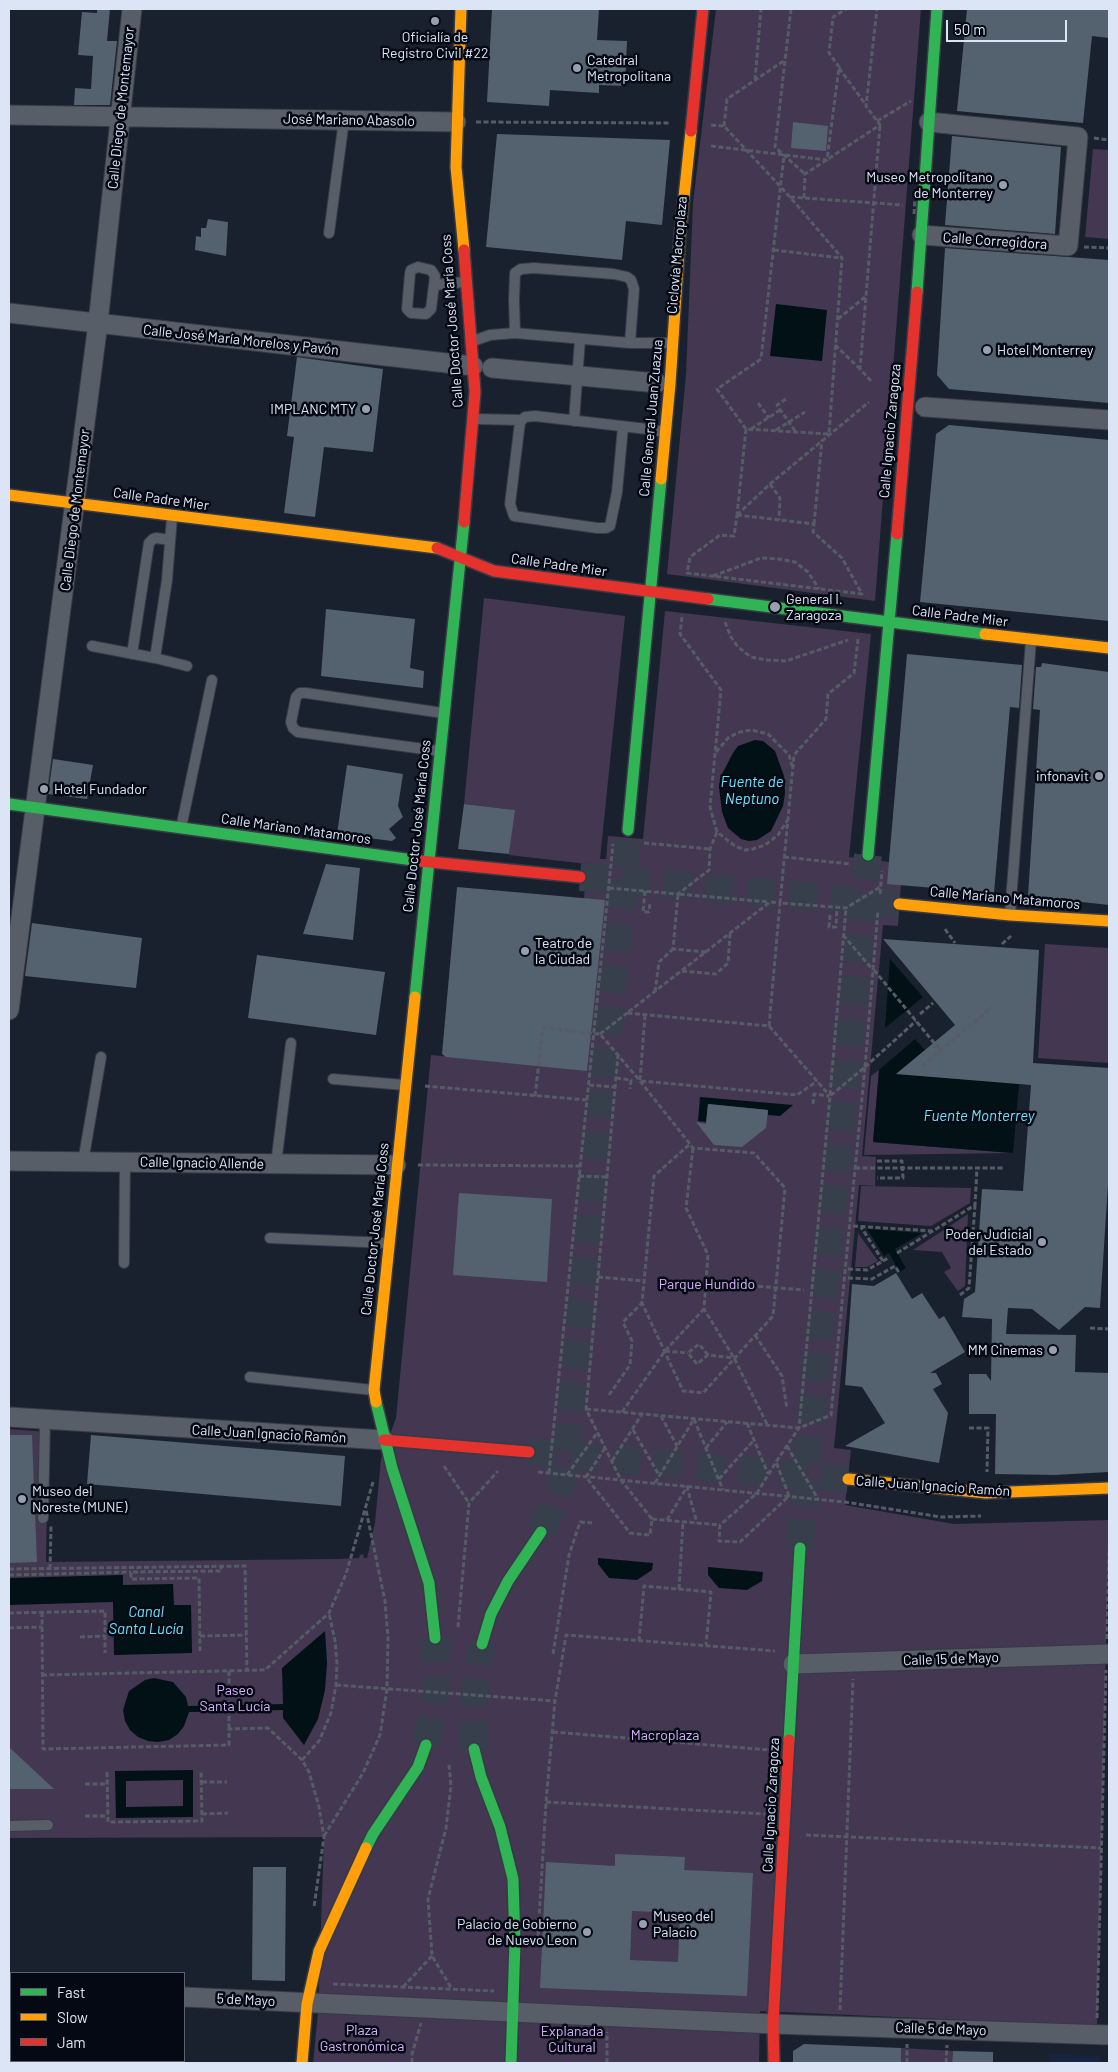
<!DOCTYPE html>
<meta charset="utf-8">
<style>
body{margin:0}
#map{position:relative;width:1118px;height:2072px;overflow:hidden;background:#1a212e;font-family:Barlow,sans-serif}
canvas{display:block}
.frame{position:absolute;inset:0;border:10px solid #dce5f5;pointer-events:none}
.legend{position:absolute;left:10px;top:1972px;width:175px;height:90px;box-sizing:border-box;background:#050913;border:1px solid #5b616d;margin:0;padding:6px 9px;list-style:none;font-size:15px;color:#dce5f5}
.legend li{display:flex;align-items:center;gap:10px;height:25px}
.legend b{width:25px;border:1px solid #5b616d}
.scale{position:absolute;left:946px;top:20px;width:121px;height:22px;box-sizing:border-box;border:2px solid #dce5f5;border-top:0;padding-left:6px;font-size:15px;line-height:18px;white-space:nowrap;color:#dce5f5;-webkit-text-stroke:4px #050913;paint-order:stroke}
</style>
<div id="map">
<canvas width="1118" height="2072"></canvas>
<div class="frame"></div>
<ul class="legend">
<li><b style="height:6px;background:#30b455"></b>Fast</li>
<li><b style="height:6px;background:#ff9f0a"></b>Slow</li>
<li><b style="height:6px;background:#e5322d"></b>Jam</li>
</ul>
<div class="scale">50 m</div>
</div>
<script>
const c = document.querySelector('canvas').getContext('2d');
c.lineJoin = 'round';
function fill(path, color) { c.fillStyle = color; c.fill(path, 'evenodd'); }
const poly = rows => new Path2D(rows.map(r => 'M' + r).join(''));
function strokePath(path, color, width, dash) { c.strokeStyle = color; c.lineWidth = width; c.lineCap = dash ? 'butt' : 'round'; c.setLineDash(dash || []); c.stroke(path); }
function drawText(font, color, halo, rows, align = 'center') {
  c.font = font + ' Barlow,sans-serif'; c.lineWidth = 5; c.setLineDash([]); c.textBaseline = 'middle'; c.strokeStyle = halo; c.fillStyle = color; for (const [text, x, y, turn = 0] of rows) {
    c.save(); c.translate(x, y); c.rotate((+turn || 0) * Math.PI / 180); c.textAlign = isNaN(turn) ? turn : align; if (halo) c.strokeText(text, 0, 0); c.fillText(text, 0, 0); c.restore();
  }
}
const built = poly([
 [1049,2054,1100,2056,1100,2063,1049,2063]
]);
const green = poly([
 [716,9,921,9,875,601,667,574,686,375,693,203],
 [1093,149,1109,150,1109,239,1085,237],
 [484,598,625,616,600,859,606,859,608,836,643,839,665,611,871,634,849,857,889,862,901,885,898,926,883,925,862,1156,876,1157,875,1186,859,1185,834,1448,851,1450,845,1505,954,1524,1109,1520,1097,2026,760,2011,759,2063,313,2063,318,2013,324,1837,9,1838,9,1429,48,1432,46,1562,336,1559,359,1558,360,1555,363,1554,364,1558,367,1558,375,1523,381,1459,396,1418,431,1055,587,1070,593,1009,584,899,587,864,509,855,514,810,464,804],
 [1045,944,1109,948,1109,1063,1038,1058],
 [879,1070,873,1142,1013,1153,864,1155,871,1076],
 [861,1186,971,1188,970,1203,931,1226,858,1221],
 [968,1214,965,1286,958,1291,944,1272,951,1268,942,1252,913,1250],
 [858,1233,878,1261,867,1267,855,1267],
 [901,2048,953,2051,952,2063,901,2063]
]);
const water = poly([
 [776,304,827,310,822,361,770,356],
 [755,740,763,741,775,751,784,776,785,793,783,806,771,831,757,840,749,841,741,839,728,828,722,812,719,787,722,774,733,753,738,746],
 [890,959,923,997,885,1028],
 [915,1039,925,1050,896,1074,1019,1084,1013,1153,873,1142,879,1070],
 [700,1097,793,1105,780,1116,768,1115,768,1110,708,1104,706,1122,698,1121],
 [867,1229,922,1233,895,1249,906,1268,900,1272,889,1253,884,1256],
 [598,1558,653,1563,652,1570,637,1580,609,1578,598,1564],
 [708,1567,763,1572,762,1581,747,1590,719,1588,708,1575],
 [123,1575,123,1585,173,1584,174,1605,191,1605,192,1653,114,1655,113,1602,9,1605,9,1578],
 [325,1631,327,1663,325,1690,318,1719,304,1745,283,1718,283,1710,189,1712,184,1726,178,1734,169,1740,158,1742,148,1741,138,1737,130,1730,125,1721,123,1710,129,1691,145,1680,154,1678,173,1682,186,1697,188,1706,283,1704,282,1668],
 [193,1770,193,1817,116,1818,115,1771],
 [183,1780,183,1806,126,1807,126,1781]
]);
const building = poly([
 [97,9,110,9,107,41,117,41,110,105,74,105,75,88,91,89,93,56,78,55,82,12,97,13],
 [492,9,599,9,597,40,627,41,625,86,599,85,599,93,550,90,549,106,487,102],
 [967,9,1109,10,1109,38,1092,36,1083,123,957,111],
 [793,122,828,126,826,151,791,148],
 [497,134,670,140,662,225,626,221,622,260,486,247],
 [952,136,1061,147,1055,234,945,225],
 [208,219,228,222,226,256,195,250,196,236,201,237,201,228,206,228],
 [945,248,1109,260,1109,403,949,389,937,375],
 [297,357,383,369,373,452,324,447,315,517,284,513,294,437,287,436],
 [949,425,1109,440,1109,621,920,602,936,434],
 [326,609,415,619,410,668,424,671,423,688,321,676],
 [907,654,1022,665,1019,708,1010,707,994,893,887,884],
 [1042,663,1109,672,1109,905,1028,896,1040,710,1033,709,1036,667,1041,667],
 [53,759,93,765,87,799,48,794],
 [347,765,403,774,398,806,403,817,389,829,396,838,392,841,337,834],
 [464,804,515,810,509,854,458,849],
 [326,864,360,868,353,940,303,934],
 [457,887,605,900,587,1071,446,1057,442,1054],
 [32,923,142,938,136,988,25,976],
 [883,939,1039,950,1033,1063,1109,1068,1109,1169,1100,1308,1085,1307,1059,1330,1032,1309,1008,1308,1006,1334,1076,1335,1075,1372,1109,1373,1109,1472,1054,1475,995,1474,996,1414,969,1414,969,1374,986,1374,991,1381,992,1319,962,1317,964,1299,975,1292,982,1189,1023,1191,1031,1085,896,1074,955,1025],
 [257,955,385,972,376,1035,248,1018],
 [708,1104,768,1110,766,1128,742,1147,714,1145,696,1122,706,1124],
 [459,1193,552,1199,547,1282,453,1275],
 [896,1273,912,1299,922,1293,939,1319,944,1316,965,1352,930,1373,936,1373,942,1384,933,1389,948,1413,939,1463,845,1446,885,1423,862,1387,845,1385,852,1284,874,1286],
 [9,1435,32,1435,37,1562,9,1563],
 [91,1435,345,1456,341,1506,87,1484],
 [9,1747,54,1789,9,1789],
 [615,1854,685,1857,684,1870,753,1873,747,1996,540,1988,546,1862,615,1866],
 [632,1911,680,1913,678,1962,630,1960],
 [253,1867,286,1867,285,1981,252,1980],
 [804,2044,901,2048,901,2063,793,2063,793,2051],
 [953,2051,993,2052,993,2063,952,2063]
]);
const secondaryTunnel = poly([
 [580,877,899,904],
 [529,1452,848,1479],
 [541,1532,558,1492,565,1469,628,830],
 [800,1548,805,1476,868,855],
 [426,1745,437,1685,435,1638],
 [474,1749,473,1703,482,1644]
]);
const path = poly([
 [791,9,775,147,805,174],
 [839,68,866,105],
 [755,80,761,9],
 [877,121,911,101],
 [476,122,670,123],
 [711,125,724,126,790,197,842,258,829,434,746,429,737,515],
 [724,126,727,99,785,60],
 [1094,138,1109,140],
 [711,146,827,160,839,67,829,53,833,17,846,9],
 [790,197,903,205],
 [804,198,805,174,880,125,866,106,877,9],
 [1084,247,1109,248],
 [774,250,841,258],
 [838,319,865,297],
 [835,345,859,368],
 [871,381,860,369,880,125],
 [786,399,777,405,795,431],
 [758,403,769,418],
 [746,429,717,389,761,359,784,155],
 [751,429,780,410],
 [776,430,805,412],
 [770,484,780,498,779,520],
 [737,515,814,524,813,532,842,558,862,594,687,573,690,557,720,535,734,536,737,515],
 [737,515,770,484,869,402],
 [814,524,822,440],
 [713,576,761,558,779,559,795,562,808,572,819,589],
 [682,617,680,634,721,690,710,807,717,832,735,846,745,850,753,849,765,845,778,835,787,821],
 [725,622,731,637,738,647,751,657,767,660,786,661,848,640],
 [858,639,854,673,828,694,826,719,794,755,780,903,846,908,880,887],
 [716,752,729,737,740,732,752,730,768,734,789,755,792,766],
 [644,843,710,849],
 [784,857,850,864],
 [609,888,678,894,709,870,710,849,717,832],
 [645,891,643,912,649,912,650,902],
 [880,894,882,871],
 [830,915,829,927,836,927,837,907],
 [945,929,955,943],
 [843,935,873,970],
 [1002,944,1011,936],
 [706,952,673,949,678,894,769,902],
 [682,971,716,974,728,963,730,934],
 [655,992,659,962,673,949],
 [920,1014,933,1003],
 [769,1026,780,903,770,902,627,1013,769,1026,830,1096],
 [600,1034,627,1013],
 [922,1066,992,1007],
 [865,1067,878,910],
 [616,1078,631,1080,630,1089],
 [640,1080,645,1015],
 [641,1081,797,1095,817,1081],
 [589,1085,615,1087],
 [425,1086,587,1100],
 [830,1095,846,908],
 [535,1096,543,1028,600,1034,640,1081,690,1144,693,1148,754,1153,785,1188,773,1316,703,1393,683,1391,642,1303,654,1176,690,1144],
 [813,1104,814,1094,829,1096],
 [693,1148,686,1208,708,1255,704,1309,734,1358,767,1424],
 [877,1161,902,1161,903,1178,877,1178],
 [418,1165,580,1166],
 [855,1168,1004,1168],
 [579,1176,607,1177],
 [853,1226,932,1231],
 [897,1253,975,1205,977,1168],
 [883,1261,888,1258],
 [848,1269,867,1270,883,1261,861,1227],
 [598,1277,644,1281],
 [848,1278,872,1279,895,1266,900,1274],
 [706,1282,804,1290],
 [960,1295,969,1288,975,1205],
 [1090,1328,1109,1329],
 [755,1335,782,1376,787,1409],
 [665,1351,688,1353],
 [708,1355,699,1344,688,1353,697,1364,708,1355,734,1358],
 [609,1395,630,1365,632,1341,623,1322,642,1303],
 [586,1409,799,1428,831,1415,865,1067,830,1096,799,1428,776,1462,757,1493,720,1525,719,1541,740,1542,789,1496,776,1462],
 [622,1412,665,1351,704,1309],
 [661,1416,677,1446],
 [747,1423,768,1474],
 [969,1428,988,1428,987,1472],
 [633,1430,659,1475],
 [787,1446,818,1499],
 [605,1448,586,1477,630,1533,650,1535,652,1519,621,1480,605,1448,586,1409,618,1055],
 [706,1448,727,1422],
 [612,1461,642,1414],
 [444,1466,469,1503],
 [538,1472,845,1502,941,1517,981,1516],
 [549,1473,613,844],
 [567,1475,597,1433],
 [719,1479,754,1440],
 [655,1483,694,1419,723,1490],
 [652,1519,720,1525],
 [667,1520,687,1487,697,1523],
 [9,1569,245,1566,247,1671],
 [50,1569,51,1526],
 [9,1575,131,1572],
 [679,1589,683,1522],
 [42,1612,43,1749,229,1745,229,1729,268,1728,302,1760,309,1772,319,1807,324,1837,314,1907],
 [9,1613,105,1611,105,1653],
 [458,1627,469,1503,498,1471],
 [9,1628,42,1627],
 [200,1636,246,1635],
 [80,1637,105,1636],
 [1107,1639,1109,1548],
 [639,1641,644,1586,711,1592,706,1645],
 [200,1651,199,1578,131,1579,131,1572,221,1571,221,1566],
 [553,1654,569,1555,580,1522,592,1523],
 [229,1671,229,1729],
 [42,1675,265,1670,329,1613,346,1574,373,1482],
 [336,1685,555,1701],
 [553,1732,769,1750],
 [302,1760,319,1741,331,1713,336,1685,337,1664,335,1641,329,1613],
 [449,1765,451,1786,446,1828,428,1899,432,1956,452,1989],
 [107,1772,108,1822,202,1821,201,1770],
 [202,1782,227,1782],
 [85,1784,107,1784],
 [546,1802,765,1814],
 [202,1814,228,1813],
 [85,1816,107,1816],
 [806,1835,1101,1848],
 [324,1836,363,1773,380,1735,387,1689,388,1638,385,1601,366,1510],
 [538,1936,546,1802,555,1701,566,1635,775,1651],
 [333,1984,494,1991],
 [403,1987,432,1956],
 [840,2010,853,1679],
 [1097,2018,1106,1670],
 [412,2063,412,2054,421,2023],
 [607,2063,607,2032],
 [907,2063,907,2044],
 [946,2063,947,2045]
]);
const lane = poly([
 [329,233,344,120],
 [418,267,431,270,435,276,431,309,426,314,411,313,407,309,410,274,411,270,418,267],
 [435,285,464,282],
 [473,341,490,335,515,333],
 [630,343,634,289,631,280,627,277,614,274,534,268,521,269,515,273,514,300,515,333,630,343,672,343],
 [475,419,521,420],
 [574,421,580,339],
 [623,427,617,492,610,526,606,528,597,528,514,516,510,504,520,422,525,417,535,416,647,429,665,432],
 [92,646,155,658,187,666],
 [132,654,149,543,153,539,156,538,170,540],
 [155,658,167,580,172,517],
 [439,751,298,732,293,728,291,722,296,697,300,693,306,693,443,713],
 [181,828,212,680],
 [1010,914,1031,640],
 [333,1079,404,1085],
 [83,1162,101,1057],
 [276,1164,291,1043],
 [270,1238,388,1243],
 [124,1263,125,1162],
 [250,1377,373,1390],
 [43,1518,45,1420],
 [9,1826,48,1825]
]);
const street = poly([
 [9,115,456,122],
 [922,235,1068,246,1078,137,929,122],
 [9,313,473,366],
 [492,368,657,383],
 [925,407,1109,420],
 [9,1010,98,323,132,9],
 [9,1161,396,1165],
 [9,1417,384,1440],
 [793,1664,1109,1654],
 [9,1989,11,1989],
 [184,1997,773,2024,1109,2035]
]);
const fast = poly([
 [917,292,937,9],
 [708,599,985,634],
 [9,804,420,861],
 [628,830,661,479],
 [868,855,897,534],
 [415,997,464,522],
 [376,1402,392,1468,429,1583,435,1638],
 [482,1644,491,1614,508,1581,541,1532],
 [789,1740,800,1548],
 [474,1749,481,1777,500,1827,513,1879,515,1942,511,2063],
 [366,1848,373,1834,418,1767,426,1745]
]);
const slow = poly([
 [461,9,456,167,464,250],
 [661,479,670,384,680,235,691,131],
 [9,495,437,548],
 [985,634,1109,648],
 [899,904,1010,915,1109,921],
 [376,1402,374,1390,415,997],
 [848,1479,986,1493,1109,1488],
 [302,2063,307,2004,319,1951,366,1848]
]);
const jam = poly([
 [691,131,703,9],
 [464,250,475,392,464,522],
 [897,534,917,292],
 [437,548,494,571,708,599],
 [420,861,580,877],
 [384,1440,529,1452],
 [774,2063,773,2024,789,1740]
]);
const pathBridge = poly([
 [914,214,915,197],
 [874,970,940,1050],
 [865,1067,916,1021]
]);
const markers = [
 [435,21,5,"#98a0af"],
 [577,68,5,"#98a0af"],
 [1003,185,5,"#98a0af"],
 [987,350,5,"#98a0af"],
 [366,409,5,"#98a0af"],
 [775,607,6,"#98a0af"],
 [1099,776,5,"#98a0af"],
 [44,789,5,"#98a0af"],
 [525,951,5,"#98a0af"],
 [1042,1242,5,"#98a0af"],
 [1053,1350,5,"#98a0af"],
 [22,1499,5,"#98a0af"],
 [643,1924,5,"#98a0af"],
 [587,1932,5,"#98a0af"]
];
const poiNames = [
 ["Oficialía de",435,37,"center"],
 ["Registro Civil #22",435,53,"center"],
 ["Catedral",587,60],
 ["Metropolitana",587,76],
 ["Museo Metropolitano",993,177,"right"],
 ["de Monterrey",993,193,"right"],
 ["Hotel Monterrey",997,350],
 ["IMPLANC MTY",356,409,"right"],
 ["General I.",786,599],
 ["Zaragoza",786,615],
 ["infonavit",1089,776,"right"],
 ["Hotel Fundador",54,789],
 ["Teatro de",535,943],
 ["la Ciudad",535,959],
 ["Poder Judicial",1032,1234,"right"],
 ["del Estado",1032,1250,"right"],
 ["MM Cinemas",1043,1350,"right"],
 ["Museo del",32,1491],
 ["Noreste (MUNE)",32,1507],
 ["Museo del",653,1916],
 ["Palacio",653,1932],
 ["Palacio de Gobierno",577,1924,"right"],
 ["de Nuevo Leon",577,1940,"right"]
];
const streetNames = [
 ["Calle Diego de Montemayor",121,108,-84],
 ["José Mariano Abasolo",349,120,1],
 ["Calle Corregidora",995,241,4],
 ["Ciclovía Macroplaza",677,255,-85],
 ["Calle Doctor José María Coss",452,321,-94],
 ["Calle José María Morelos y Pavón",241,340,6],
 ["Calle General Juan Zuazua",651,418,-85],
 ["Calle Ignacio Zaragoza",890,431,-85],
 ["Calle Padre Mier",161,499,8],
 ["Calle Diego de Montemayor",75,510,-83],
 ["Calle Padre Mier",559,565,8],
 ["Calle Padre Mier",960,616,7],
 ["Calle Doctor José María Coss",417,826,-84],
 ["Calle Mariano Matamoros",296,829,8],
 ["Calle Mariano Matamoros",1005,898,5],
 ["Calle Ignacio Allende",202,1163,1],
 ["Calle Doctor José María Coss",375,1229,-84],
 ["Calle Juan Ignacio Ramón",269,1434,3],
 ["Calle Juan Ignacio Ramón",933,1486,4],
 ["Calle 15 de Mayo",951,1659,-2],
 ["Calle Ignacio Zaragoza",771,1805,-87],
 ["5 de Mayo",246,2000,3],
 ["Calle 5 de Mayo",941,2029,2]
];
const parkNames = [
 ["Parque Hundido",707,1284],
 ["Paseo",235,1690],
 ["Santa Lucía",235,1706],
 ["Macroplaza",665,1735],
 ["Plaza",362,2030],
 ["Gastronómica",362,2046],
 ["Explanada",572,2031],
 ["Cultural",572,2047]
];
const waterNames = [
 ["Fuente de",752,782],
 ["Neptuno",752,799],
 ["Fuente Monterrey",979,1116],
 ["Canal",146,1612],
 ["Santa Lucía",146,1629]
];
fill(built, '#16243f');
fill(green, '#433751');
fill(water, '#021116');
fill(building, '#53626e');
strokePath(secondaryTunnel, '#373e4c', 28, [28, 14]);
strokePath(lane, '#363b46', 12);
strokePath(street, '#363b46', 21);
strokePath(fast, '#363b46', 14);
strokePath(slow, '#363b46', 14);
strokePath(jam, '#363b46', 14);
strokePath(path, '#565c66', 3, [5, 2.5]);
strokePath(lane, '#585e68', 10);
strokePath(street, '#585e68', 19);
strokePath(fast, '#30b455', 11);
strokePath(slow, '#ff9f0a', 11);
strokePath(jam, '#e5322d', 11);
strokePath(pathBridge, '#565c66', 3, [5, 2.5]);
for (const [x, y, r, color] of markers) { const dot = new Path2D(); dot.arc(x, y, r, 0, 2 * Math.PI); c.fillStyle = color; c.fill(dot); strokePath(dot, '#050913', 2); }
drawText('14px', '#dce5f5', '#050913', poiNames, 'left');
drawText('14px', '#dce5f5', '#050913', streetNames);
drawText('14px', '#dbb2fe', '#050913', parkNames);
drawText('italic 15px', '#6ae4fd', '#050913', waterNames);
</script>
